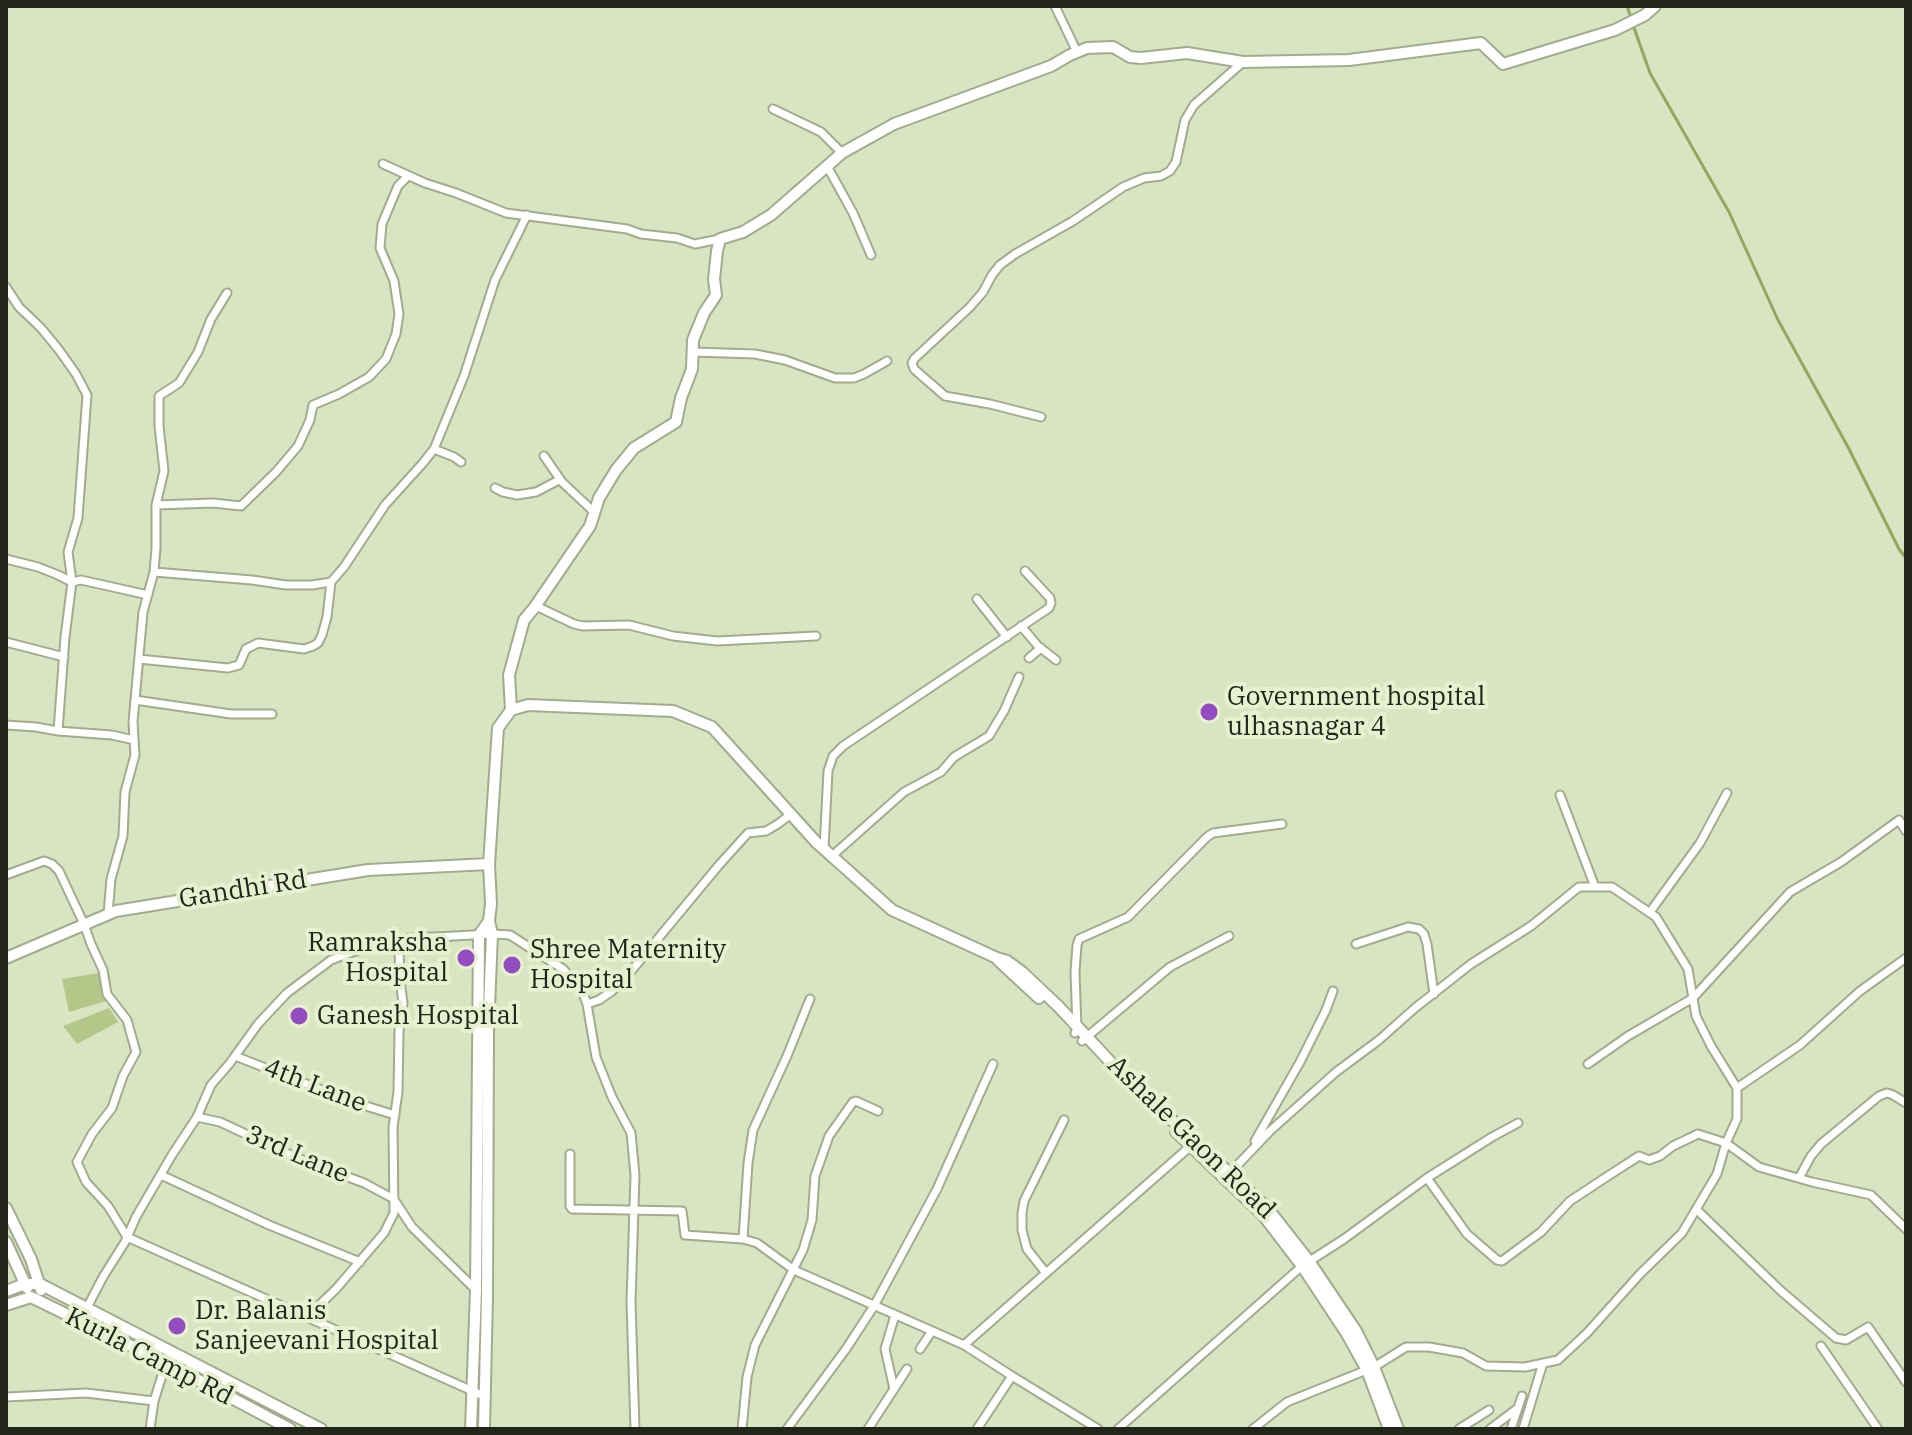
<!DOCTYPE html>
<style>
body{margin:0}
#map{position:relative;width:1912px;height:1435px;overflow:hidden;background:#d9e4c3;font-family:"IBM Plex Serif",serif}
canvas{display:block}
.frame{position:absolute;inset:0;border:8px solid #22261a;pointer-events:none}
</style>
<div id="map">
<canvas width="1912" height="1435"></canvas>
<div class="frame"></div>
</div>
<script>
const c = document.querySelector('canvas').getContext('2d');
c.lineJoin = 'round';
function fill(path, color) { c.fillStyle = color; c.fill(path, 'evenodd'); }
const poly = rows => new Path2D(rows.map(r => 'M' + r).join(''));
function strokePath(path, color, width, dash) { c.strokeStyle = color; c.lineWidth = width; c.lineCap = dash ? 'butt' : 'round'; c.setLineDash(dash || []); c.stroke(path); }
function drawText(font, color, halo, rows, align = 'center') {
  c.font = font + ' "IBM Plex Serif",serif'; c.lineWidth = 8; c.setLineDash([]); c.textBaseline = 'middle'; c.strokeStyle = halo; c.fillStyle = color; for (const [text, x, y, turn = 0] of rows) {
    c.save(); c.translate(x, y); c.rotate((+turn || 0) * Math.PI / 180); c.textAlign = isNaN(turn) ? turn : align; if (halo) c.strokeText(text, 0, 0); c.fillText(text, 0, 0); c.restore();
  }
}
const green = poly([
 [99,973,106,1001,69,1012,62,979],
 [109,1008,118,1022,77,1044,63,1026]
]);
const stream = poly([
 [1627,6,1631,18],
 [1633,25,1650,73,1729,212,1778,320,1848,447,1899,549,1906,558]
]);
const street = poly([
 [1055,6,1077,52],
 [773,109,821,132,842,153],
 [383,164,425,183,456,193,506,213,627,229,641,234,677,238,695,244,720,239],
 [827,166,853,213,871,255],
 [6,287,19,307,41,328,59,350,76,374,87,395,78,518,68,552,72,582,65,637,58,731],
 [693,352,755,354,785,360,835,378,854,378,864,374,887,361],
 [1041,417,990,404,945,396,914,369,912,363,914,359,970,307,983,292,992,275,1000,265,1015,254,1073,221,1123,187,1144,178,1161,176,1170,171,1176,162,1185,120,1194,105,1243,62],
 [434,449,454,457,461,462],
 [544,456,562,482,594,512],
 [495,488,503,492,517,495,536,492,559,480],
 [156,505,213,503,241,506,276,472,298,446,310,420,313,405,339,394,369,377,386,359,396,334,399,314,394,281,380,248,382,224,398,186,408,176],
 [6,559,38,567,58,575,72,582,81,580,148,595],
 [154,572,252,580,286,585,312,585,331,582,344,567,385,505,423,463,434,449,464,376,495,280,527,215],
 [977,599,1007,637],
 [536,606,574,624,583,626,629,625,673,636,717,641,816,636],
 [1021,626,1038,646,1056,660],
 [6,642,64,657],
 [1029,658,1041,648],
 [139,659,228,668,239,665,246,649,258,643,304,649,313,646,318,643,322,635,327,617,331,582],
 [135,700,231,714,272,714],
 [6,725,36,727,58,731,112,735,134,740],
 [1560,795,1595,887],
 [824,849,828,771,833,756,843,746,1049,608,1051,603,1050,598,1025,571],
 [832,856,904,792,941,772,954,757,989,736,1004,711,1019,677],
 [6,875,44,861,52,864,59,871,84,924,91,944,103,970,107,994,127,1020,136,1052,123,1076,112,1108,92,1134,77,1162,86,1182,108,1206,127,1237,486,1397],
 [1650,912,1700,843,1727,793],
 [108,914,111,879,123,836,125,792,135,755,133,722,143,612,154,572,156,548,156,505,164,471,159,426,159,396,179,383,198,352,211,319,227,293],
 [1356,944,1408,927,1419,929,1424,934,1427,944,1434,994],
 [587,1004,599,1000,612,991,627,976,719,865,748,833,766,831,778,824,791,814],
 [1075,1033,1077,1028,1075,972,1077,945,1079,939,1128,917,1207,837,1213,833,1282,824],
 [1082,1041,1170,967,1229,936],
 [235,1056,350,1101,395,1115],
 [1588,1064,1628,1036,1693,998,1790,892,1841,862,1899,820,1906,831],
 [1737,1088,1800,1045,1860,991,1906,958],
 [197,1117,220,1122,295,1157,364,1183,394,1199],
 [1255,1141,1300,1062,1326,1010,1333,991],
 [570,1154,570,1206,572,1209,682,1211,685,1235,743,1239,757,1243,794,1270,964,1345],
 [1229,1174,1270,1131,1336,1072,1379,1040,1415,1008,1471,964,1531,926,1579,887,1612,887,1656,917,1688,969,1696,1016,1711,1046,1737,1088],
 [161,1175,269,1225,360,1262],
 [1427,1178,1467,1234,1497,1260,1502,1261,1541,1232,1570,1201,1611,1174,1639,1156,1649,1160,1660,1156,1673,1146,1698,1134,1726,1143,1759,1167,1812,1182,1871,1195,1906,1229],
 [1799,1178,1811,1156,1821,1144,1879,1096,1887,1093,1893,1095,1906,1103],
 [395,1201,412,1227,476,1290],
 [1697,1210,1781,1291,1836,1338,1846,1340,1868,1327,1906,1382],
 [743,1239,748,1163,753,1130,787,1056,810,999],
 [1046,1273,1027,1249,1022,1230,1022,1213,1024,1201,1064,1120],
 [307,1317,336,1289,384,1233,394,1213,393,1127,398,1092,399,1031,403,1003,400,980,399,950,396,939],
 [80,1321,103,1277,125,1242,136,1217,172,1155,197,1117,211,1085,230,1063,258,1024,287,993,331,960,374,944,396,939,492,934,510,935,563,969,581,988,587,1004,596,1057,612,1097,631,1133,635,1175,631,1302,635,1429],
 [1821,1346,1878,1429],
 [920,1349,932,1331],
 [1012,1376,1098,1429],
 [894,1389,885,1349,895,1315],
 [6,1397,86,1393,154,1401],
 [150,1429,154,1401,166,1363],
 [742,1429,747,1377,755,1345,803,1250,812,1220,815,1176,829,1136,853,1102,856,1101,878,1111],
 [787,1429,846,1349,874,1306,937,1189,993,1064],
 [868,1429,907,1369],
 [977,1429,1012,1376,964,1345,1193,1144],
 [1118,1429,1302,1266,1344,1239,1427,1178,1492,1137,1518,1123],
 [1253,1429,1287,1402,1374,1367,1406,1347,1429,1347,1463,1353,1486,1366,1525,1367,1558,1360,1587,1333,1640,1274,1682,1233,1717,1174,1726,1143,1737,1119,1737,1088],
 [1459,1429,1489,1410],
 [1490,1429,1518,1408],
 [1511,1429,1522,1396],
 [1523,1429,1543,1363]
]);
const secondary = poly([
 [511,710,528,705,673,711,712,727,816,842,892,910,997,958,1007,961,1022,972,1058,1006,1117,1069,1269,1210,1309,1261,1356,1331,1374,1367,1398,1429],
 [6,958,116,911,368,870,489,864],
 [998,960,1039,998],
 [1176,1132,1263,1215,1302,1266,1347,1334,1367,1370,1389,1429],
 [6,1208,31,1259,41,1290],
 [6,1242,27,1288],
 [6,1291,25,1284,40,1284,321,1429],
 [6,1305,31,1297,166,1363,290,1429],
 [471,1429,476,1290,479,935,489,921],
 [484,1429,487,1296,488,1032,492,934,489,921,491,904,489,864,498,728,511,710,509,675,524,620,534,608,590,526,599,498,616,470,634,448,676,422,681,398,692,369,693,340,704,313,716,295,714,279,717,251,720,239,743,232,771,215,842,153,894,124,1051,66,1070,55,1087,48,1113,47,1130,57,1141,58,1187,53,1243,62,1349,60,1481,43,1503,64,1615,30,1645,15,1655,6]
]);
const markers = [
 [1209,712,10,"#944dc0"],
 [466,958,10,"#944dc0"],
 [512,965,10,"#944dc0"],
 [299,1016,10,"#944dc0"],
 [177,1326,10,"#944dc0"]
];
const poiNames = [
 ["Government hospital",1227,697],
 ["ulhasnagar 4",1227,727],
 ["Ramraksha",448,943,"right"],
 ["Hospital",448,973,"right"],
 ["Shree Maternity",530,950],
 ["Hospital",530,980],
 ["Ganesh Hospital",317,1016],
 ["Dr. Balanis",195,1311],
 ["Sanjeevani Hospital",195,1341]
];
const streetNames = [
 ["Gandhi Rd",243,890,-9],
 ["4th Lane",315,1086,21],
 ["Ashale Gaon Road",1191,1138,44],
 ["3rd Lane",297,1155,23],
 ["Kurla Camp Rd",149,1357,27]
];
fill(green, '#b4c688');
strokePath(stream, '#93a75e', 3);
strokePath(street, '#a2ac8d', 11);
strokePath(secondary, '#a2ac8d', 14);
strokePath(street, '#fff', 7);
strokePath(secondary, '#fff', 10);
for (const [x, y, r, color] of markers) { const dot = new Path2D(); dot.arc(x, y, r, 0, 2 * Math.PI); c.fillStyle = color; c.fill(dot); strokePath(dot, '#e7f1d0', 3); }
drawText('26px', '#22261a', '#e7f1d0', poiNames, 'left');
drawText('26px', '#22261a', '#e7f1d0', streetNames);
</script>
